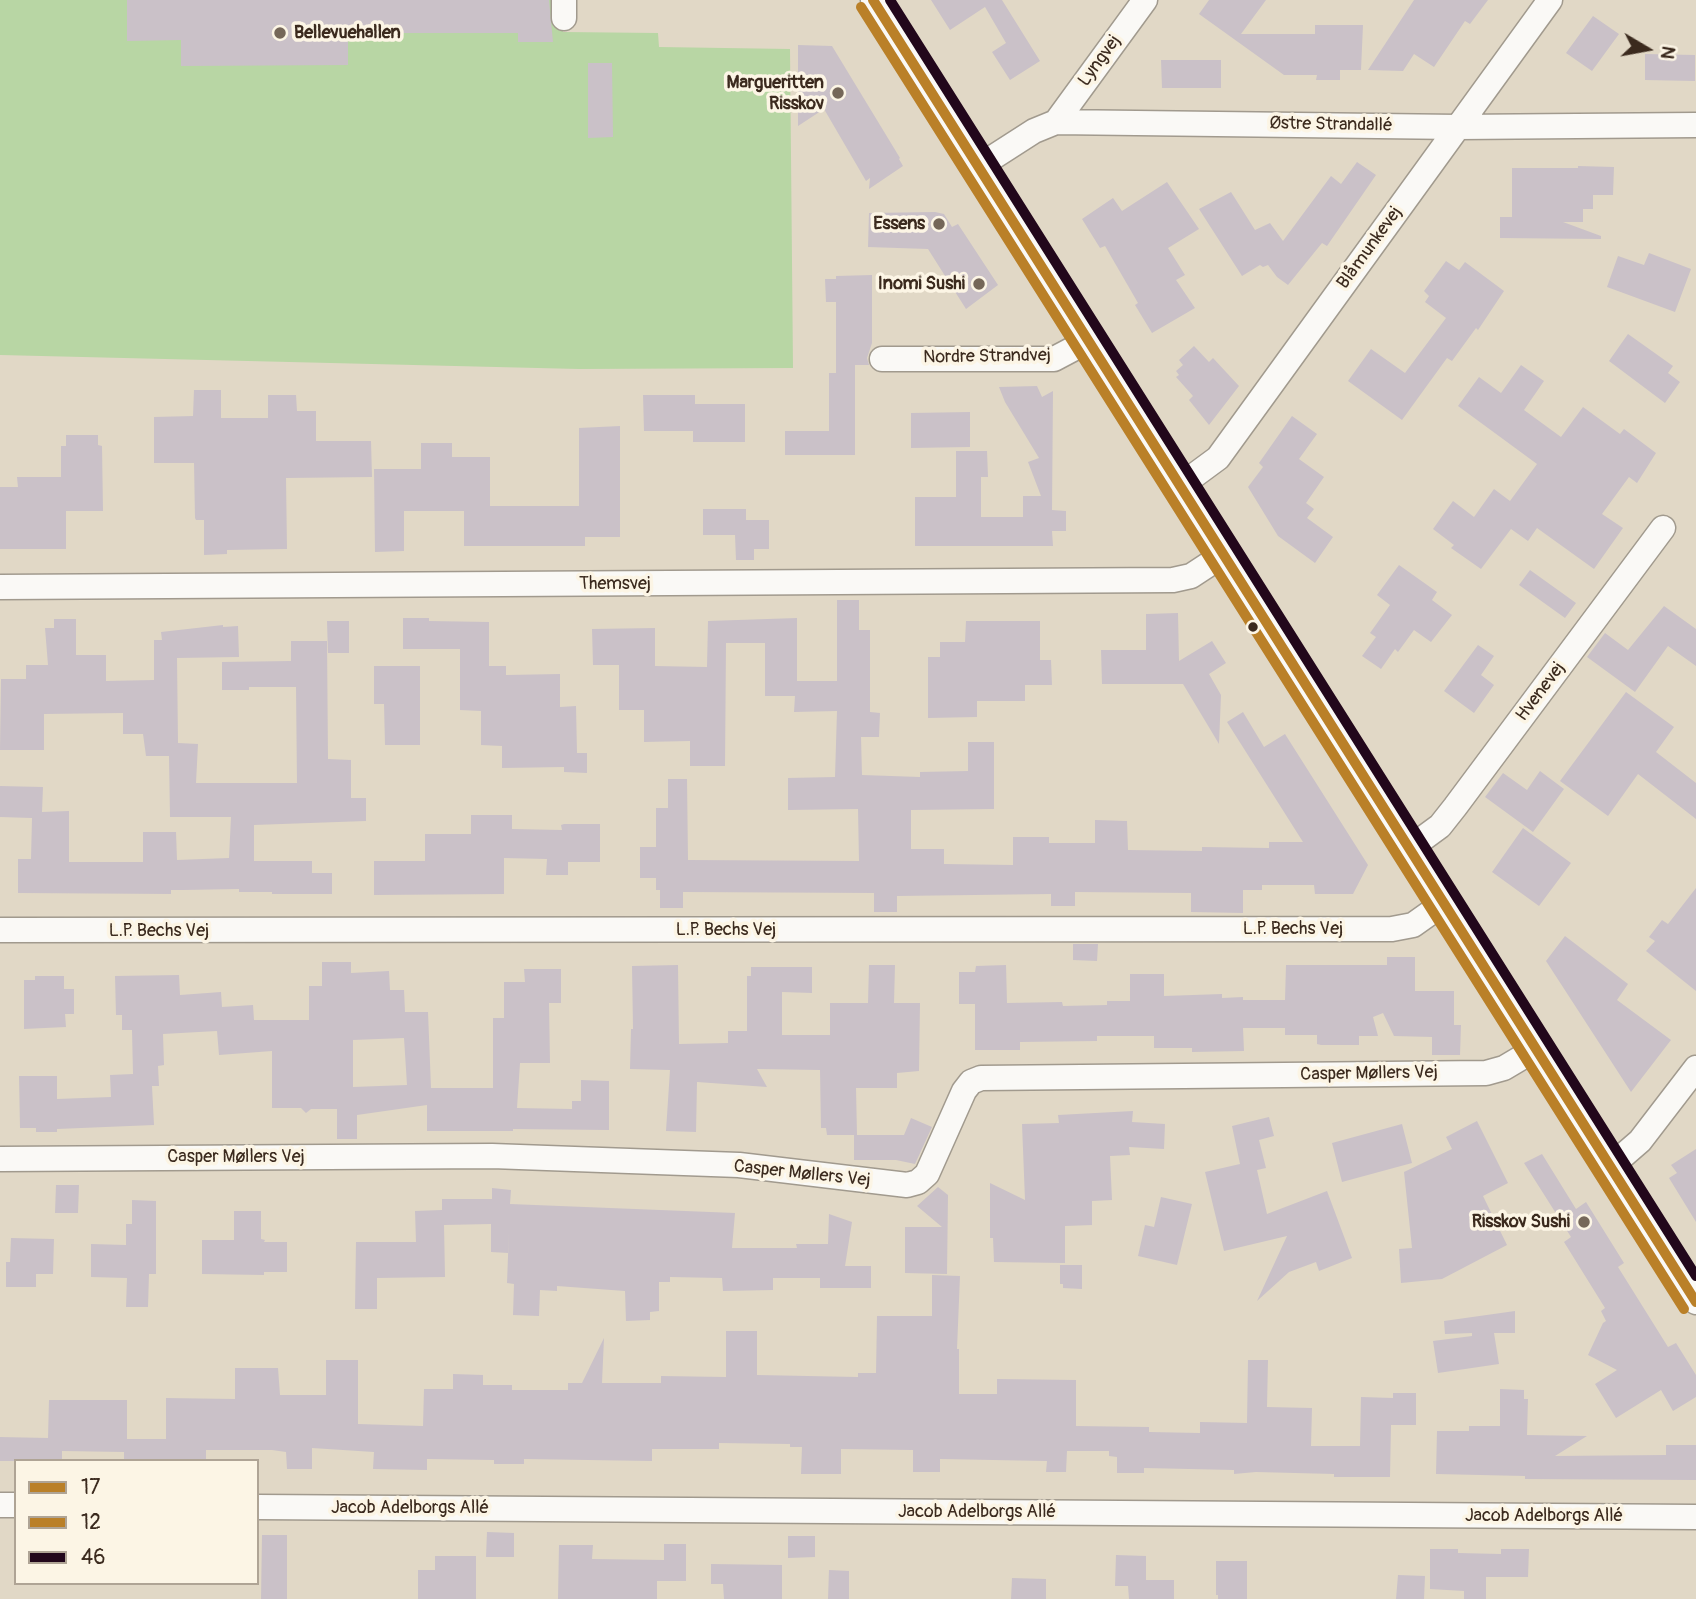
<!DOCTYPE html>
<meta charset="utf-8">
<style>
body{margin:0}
#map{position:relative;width:1696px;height:1599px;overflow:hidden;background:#e1d8c6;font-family:Pangolin,sans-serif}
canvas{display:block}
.legend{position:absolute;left:14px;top:1459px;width:245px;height:126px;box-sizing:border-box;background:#fcf5e5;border:2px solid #afa495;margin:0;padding:9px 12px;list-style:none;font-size:21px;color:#3b2a1e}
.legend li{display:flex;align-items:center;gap:14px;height:35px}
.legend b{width:35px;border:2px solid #afa495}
.north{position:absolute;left:1612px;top:14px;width:70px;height:70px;-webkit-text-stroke:5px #fcf5e5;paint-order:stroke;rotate:100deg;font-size:19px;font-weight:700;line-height:28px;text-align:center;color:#3b2a1e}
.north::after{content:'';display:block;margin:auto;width:24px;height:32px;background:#3b2a1e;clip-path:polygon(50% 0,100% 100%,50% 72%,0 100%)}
</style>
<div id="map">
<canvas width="1696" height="1599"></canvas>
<ul class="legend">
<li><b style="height:9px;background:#ba8028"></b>17</li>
<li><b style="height:9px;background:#ba8028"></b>12</li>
<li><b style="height:9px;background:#22071b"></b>46</li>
</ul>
<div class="north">N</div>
</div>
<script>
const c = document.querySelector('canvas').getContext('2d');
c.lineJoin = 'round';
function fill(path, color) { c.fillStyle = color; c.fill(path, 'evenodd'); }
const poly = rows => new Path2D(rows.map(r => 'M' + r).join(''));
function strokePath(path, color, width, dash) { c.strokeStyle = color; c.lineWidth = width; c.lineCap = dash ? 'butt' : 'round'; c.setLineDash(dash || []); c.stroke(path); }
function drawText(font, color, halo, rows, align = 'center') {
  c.font = font + ' Pangolin,sans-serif'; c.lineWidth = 7; c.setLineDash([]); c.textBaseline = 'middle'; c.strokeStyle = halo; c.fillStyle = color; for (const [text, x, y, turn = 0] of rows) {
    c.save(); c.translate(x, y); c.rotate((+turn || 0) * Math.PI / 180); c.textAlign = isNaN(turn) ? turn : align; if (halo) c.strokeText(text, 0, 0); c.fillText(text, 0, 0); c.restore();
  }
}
const green = poly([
 [0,0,562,0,563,32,658,33,659,47,790,49,793,368,579,369,0,355]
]);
const building = poly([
 [127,0,549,0,553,42,518,42,518,33,348,33,348,65,181,66,181,40,127,41],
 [931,0,1002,0,1040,61,1010,80,992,52,1006,43,985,7,950,30],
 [1209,0,1266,0,1241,34,1315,34,1315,25,1363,25,1361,70,1340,70,1340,80,1316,80,1317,75,1284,75,1199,14],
 [1414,0,1488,0,1470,24,1465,21,1434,67,1414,54,1403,71,1368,70],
 [1593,16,1619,34,1592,71,1566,53],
 [798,45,832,46,900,158,899,159,903,166,869,189,870,178,866,181,824,109,798,126],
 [1645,54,1695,55,1695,81,1645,80],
 [1161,60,1221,60,1221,88,1162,88],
 [588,63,612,63,613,137,588,138],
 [1357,162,1376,175,1327,246,1322,243,1288,285,1277,277,1268,265,1263,267,1260,265,1242,276,1199,209,1231,192,1255,230,1270,223,1283,241,1331,176,1341,184],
 [1578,166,1614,167,1613,195,1593,195,1593,209,1583,209,1583,222,1563,222,1601,236,1601,239,1500,238,1500,217,1512,217,1512,168,1578,168],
 [1167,182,1199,229,1168,248,1185,275,1176,280,1195,308,1152,333,1135,305,1138,303,1105,246,1100,248,1082,219,1113,198,1122,211],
 [935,212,944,214,952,227,958,224,998,285,966,309,928,249,868,247,869,213],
 [1649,253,1691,269,1675,312,1607,287,1618,256,1644,265],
 [1446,261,1459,270,1465,262,1504,291,1478,330,1476,328,1452,361,1447,358,1402,420,1348,381,1371,349,1405,373,1446,318,1425,302,1429,296,1424,291],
 [872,275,872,343,867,358,869,365,855,365,855,455,785,455,785,431,829,431,829,373,836,373,836,302,826,302,825,279,836,279,836,276],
 [1628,334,1673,366,1668,373,1680,382,1665,403,1609,361],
 [1194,346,1209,362,1213,358,1239,386,1209,425,1189,400,1193,396,1176,377,1179,375,1176,371,1183,365,1179,360],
 [1521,365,1544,381,1524,410,1561,437,1583,407,1620,434,1624,429,1656,453,1637,483,1629,477,1602,514,1623,528,1594,569,1537,528,1528,541,1511,529,1481,569,1451,548,1454,545,1433,529,1453,501,1474,517,1494,489,1510,501,1537,464,1458,406,1479,377,1501,393],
 [1037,386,1042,397,1053,391,1052,510,1066,511,1066,531,1052,531,1053,546,915,546,915,497,956,497,956,451,987,451,988,477,981,477,981,517,1023,517,1023,496,1041,496,1028,462,1039,458,1005,402,999,387],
 [194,390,221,390,221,418,268,418,268,395,296,395,297,411,316,411,316,441,371,441,372,477,286,478,287,549,227,550,227,554,204,555,204,520,196,520,195,518,194,463,154,463,154,417,193,416],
 [643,395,695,395,695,404,745,404,745,442,693,442,693,431,644,431],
 [970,412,970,447,911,448,911,413],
 [1292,416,1317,434,1299,459,1324,477,1306,503,1314,509,1307,518,1333,537,1315,563,1278,536,1248,487,1263,467,1259,463],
 [620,426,620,537,585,537,585,546,464,546,464,511,404,511,404,551,375,552,374,469,421,469,421,443,452,443,452,457,490,457,490,506,579,506,579,428],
 [66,435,98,435,98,445,102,446,103,511,66,511,66,549,0,549,0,487,18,487,17,477,61,477,61,446,66,446],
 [703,509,746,509,746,520,769,520,769,549,754,549,754,560,736,560,735,535,703,535],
 [1399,565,1437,592,1432,600,1452,615,1431,642,1414,630,1398,652,1395,649,1381,669,1362,656,1376,637,1370,633,1390,605,1377,595],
 [1530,570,1576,603,1565,618,1519,585],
 [837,600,859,600,859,630,870,630,870,712,880,713,879,737,861,737,862,775,920,777,920,772,968,771,968,742,994,742,994,809,911,810,911,849,944,849,944,864,1013,865,1013,837,1049,837,1049,843,1095,843,1095,820,1127,821,1128,850,1202,851,1202,847,1269,848,1269,842,1303,842,1227,722,1243,712,1264,747,1285,734,1368,865,1353,894,1315,894,1314,885,1262,885,1262,890,1243,890,1243,913,1191,912,1191,893,1075,892,1075,906,1051,906,1051,894,897,896,897,912,874,912,874,893,683,892,683,908,660,908,660,890,656,890,656,878,640,878,640,847,656,847,656,808,668,808,668,779,687,779,688,860,859,861,858,809,788,810,788,778,835,777,837,711,794,712,795,696,765,696,765,643,726,643,725,766,690,766,690,741,644,742,644,710,619,710,619,665,593,665,592,629,655,628,655,666,707,667,708,621,797,618,797,681,837,681],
 [1664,606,1696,629,1696,666,1668,646,1635,692,1587,657,1605,633,1628,650],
 [1178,613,1179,661,1212,641,1226,663,1209,674,1221,695,1219,744,1183,684,1102,684,1101,650,1146,650,1146,614],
 [403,618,429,618,429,621,489,622,489,666,506,666,506,675,560,674,560,707,576,706,577,753,587,753,587,773,564,772,564,767,502,768,502,746,481,745,481,711,460,710,460,649,403,649],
 [54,619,76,619,76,655,106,655,106,681,154,680,154,640,162,640,161,632,223,625,223,627,238,626,239,657,177,658,178,743,198,744,196,783,297,783,296,687,249,687,249,690,222,690,222,662,291,661,291,641,327,641,328,759,351,760,351,798,366,798,366,821,254,825,254,861,312,861,312,873,332,873,332,894,272,894,272,892,239,892,239,889,183,890,171,890,171,894,18,893,18,859,31,859,32,818,0,817,0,786,43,787,42,812,69,811,69,862,143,862,143,832,176,832,177,860,229,858,231,817,170,817,169,756,146,756,143,734,123,734,123,713,44,714,44,750,0,750,1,679,26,679,26,665,48,665,45,628,54,628],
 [327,621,349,621,349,653,328,653],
 [966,621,1040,621,1040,660,1051,660,1052,685,1025,685,1025,701,977,701,977,717,928,718,928,657,940,657,940,642,965,642],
 [1478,645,1494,656,1481,675,1494,685,1474,713,1444,691],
 [374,666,420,666,420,745,385,745,384,704,374,704],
 [1626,692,1674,727,1656,752,1696,783,1696,819,1638,774,1608,816,1560,781],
 [1540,771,1564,789,1533,832,1485,797,1503,773,1527,790],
 [471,815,512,815,512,829,562,830,561,825,564,824,600,824,600,862,568,862,568,875,546,875,547,859,504,858,504,894,374,895,374,861,425,861,425,834,471,834],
 [1523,828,1571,863,1539,906,1492,872],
 [1696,888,1696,991,1646,951,1655,941,1649,937,1662,920,1668,924],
 [1565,936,1628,984,1617,1000,1671,1040,1631,1092,1546,961],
 [1073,944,1098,944,1097,961,1073,960],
 [1387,957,1415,957,1415,991,1454,991,1454,1025,1461,1025,1460,1055,1432,1055,1432,1037,1394,1036,1383,1013,1373,1017,1378,1036,1359,1036,1359,1045,1321,1045,1317,1044,1317,1035,1285,1035,1285,1028,1243,1028,1244,1051,1192,1052,1192,1048,1154,1048,1154,1036,1097,1036,1097,1041,1020,1042,1020,1050,975,1050,975,1004,959,1004,959,972,975,972,976,966,1006,965,1007,1003,1062,1002,1063,1006,1107,1005,1107,1001,1130,1001,1130,974,1164,974,1164,996,1222,994,1222,998,1243,997,1243,1000,1285,1000,1286,965,1387,965],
 [322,962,351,962,351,973,389,971,390,990,404,990,405,1012,428,1012,431,1088,493,1088,493,1018,504,1018,504,982,525,982,524,969,561,969,561,1003,549,1003,550,1063,520,1063,517,1108,572,1109,572,1101,581,1101,581,1080,609,1081,609,1130,513,1129,513,1131,427,1131,427,1105,357,1115,357,1139,337,1139,337,1109,311,1109,306,1113,301,1108,272,1108,272,1051,219,1055,217,1031,163,1034,164,1065,158,1066,159,1086,152,1086,154,1125,57,1129,57,1132,36,1132,36,1128,20,1128,19,1076,57,1076,57,1099,111,1097,110,1075,133,1074,132,1030,122,1030,122,1015,116,1015,115,976,179,975,180,995,221,992,222,1007,253,1005,254,1020,309,1020,309,986,322,986],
 [404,1038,407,1085,353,1087,353,1040],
 [678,965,679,1044,728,1043,728,1031,747,1031,747,976,751,976,751,967,812,967,812,993,782,992,782,1035,830,1035,830,1003,868,1003,869,965,895,965,894,1003,920,1003,919,1071,897,1073,897,1088,856,1088,857,1135,904,1135,911,1118,932,1127,915,1164,896,1160,854,1160,854,1135,827,1135,826,1128,821,1128,820,1070,757,1069,767,1087,697,1082,696,1132,666,1131,670,1070,630,1069,631,1029,633,1029,632,966],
 [35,976,64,976,64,989,74,989,74,1014,65,1014,66,1027,24,1029,24,980,35,980],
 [1133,1111,1132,1122,1165,1124,1164,1149,1129,1147,1130,1155,1110,1156,1112,1200,1092,1201,1092,1225,1065,1226,1065,1263,994,1262,993,1238,990,1238,990,1183,1025,1200,1022,1124,1059,1123,1058,1115],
 [1269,1117,1274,1136,1259,1140,1266,1168,1257,1170,1267,1214,1327,1191,1352,1258,1319,1271,1316,1262,1289,1272,1257,1301,1287,1236,1224,1251,1205,1172,1240,1164,1232,1126],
 [1477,1121,1508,1183,1483,1196,1507,1245,1442,1279,1401,1283,1399,1249,1412,1248,1404,1172,1452,1149,1446,1137],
 [1402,1124,1412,1163,1342,1182,1332,1143],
 [1696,1149,1696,1222,1669,1178,1677,1173,1671,1165],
 [1542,1154,1576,1209,1586,1202,1624,1263,1618,1267,1668,1347,1676,1343,1696,1375,1696,1397,1673,1411,1661,1390,1616,1418,1595,1384,1617,1370,1588,1355,1603,1323,1606,1321,1601,1311,1605,1308,1564,1242,1571,1237,1524,1163],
 [56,1185,79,1185,78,1213,55,1213],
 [938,1187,948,1195,947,1274,905,1273,905,1227,942,1227,917,1206],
 [492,1188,511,1190,510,1204,735,1213,732,1248,797,1248,796,1244,828,1244,829,1214,852,1222,845,1266,871,1266,871,1288,820,1288,820,1278,773,1278,773,1290,723,1291,722,1278,670,1277,670,1282,659,1282,659,1311,650,1312,650,1320,626,1321,625,1291,557,1286,557,1291,540,1290,539,1316,513,1315,514,1284,507,1283,509,1230,508,1253,491,1252,491,1224,444,1225,445,1277,377,1278,377,1309,355,1309,356,1242,416,1242,415,1211,442,1210,442,1199,492,1199],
 [1161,1197,1192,1204,1177,1265,1138,1256,1145,1225,1154,1227],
 [132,1200,156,1201,156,1274,149,1274,148,1307,126,1307,127,1278,91,1277,91,1244,126,1245,126,1224,132,1224],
 [234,1211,261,1211,261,1239,265,1240,264,1242,287,1242,287,1272,264,1272,264,1275,202,1274,202,1240,234,1240],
 [11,1238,54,1239,53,1274,36,1274,36,1287,6,1287,6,1262,10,1262],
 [1060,1265,1082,1265,1082,1289,1063,1288,1063,1284,1060,1284],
 [932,1275,960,1276,957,1349,959,1349,959,1394,997,1394,997,1379,1076,1380,1076,1426,1149,1427,1149,1432,1200,1433,1200,1422,1247,1423,1248,1360,1268,1360,1267,1407,1312,1408,1311,1446,1360,1446,1361,1397,1393,1398,1393,1393,1416,1393,1416,1425,1391,1425,1390,1477,1334,1477,1334,1474,1256,1472,1234,1474,1234,1470,1144,1468,1144,1473,1117,1473,1117,1457,1109,1456,1109,1451,1067,1451,1066,1472,1046,1472,1047,1461,940,1459,940,1472,913,1472,913,1450,841,1449,841,1474,801,1474,802,1447,790,1447,790,1444,719,1443,719,1449,652,1449,652,1461,524,1459,524,1464,494,1464,494,1460,427,1459,427,1470,373,1469,374,1452,312,1448,312,1469,287,1469,286,1452,272,1450,206,1450,206,1461,124,1461,124,1452,62,1451,62,1461,0,1461,0,1437,48,1438,49,1400,127,1400,127,1439,166,1439,166,1398,235,1399,235,1368,278,1368,280,1395,326,1395,326,1360,358,1360,358,1424,423,1426,424,1389,453,1389,453,1374,483,1375,483,1385,512,1385,512,1390,568,1390,568,1383,582,1383,604,1338,602,1383,661,1383,661,1376,726,1377,726,1331,757,1331,757,1375,858,1377,858,1373,876,1373,877,1316,932,1316],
 [1515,1311,1515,1333,1494,1333,1499,1364,1438,1373,1433,1341,1472,1336,1472,1333,1445,1334,1444,1321],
 [1500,1389,1524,1390,1524,1399,1528,1399,1527,1435,1587,1436,1555,1456,1666,1455,1666,1445,1696,1445,1696,1480,1525,1479,1525,1476,1436,1474,1437,1431,1469,1431,1469,1426,1500,1426],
 [487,1532,514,1533,514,1557,486,1557],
 [262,1535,287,1535,287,1599,261,1599],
 [788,1536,815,1536,815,1557,788,1558],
 [664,1544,686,1544,686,1581,657,1581,657,1599,558,1599,559,1545,593,1545,592,1559,664,1560],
 [1430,1549,1458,1549,1458,1553,1501,1554,1501,1549,1529,1549,1528,1577,1486,1577,1486,1599,1464,1599,1464,1591,1430,1589],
 [1116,1555,1146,1556,1146,1580,1174,1580,1174,1599,1129,1599,1128,1586,1115,1586],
 [435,1556,476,1556,476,1599,418,1599,418,1570,435,1570],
 [1216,1561,1247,1561,1247,1599,1218,1599,1218,1595,1216,1595],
 [711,1564,782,1565,782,1599,724,1599,723,1584,711,1584],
 [829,1570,849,1571,849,1599,828,1599],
 [1398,1575,1425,1576,1424,1599,1396,1599],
 [1012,1578,1046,1579,1046,1599,1011,1599]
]);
const minor = poly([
 [564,0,564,18],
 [873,0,1696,1302],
 [1056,122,1145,0],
 [978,167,1034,131,1056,122,1458,127,1696,125],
 [882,359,1054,359,1088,341],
 [1180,486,1218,458,1550,0],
 [0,587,1173,580,1191,576,1223,555],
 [1410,848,1440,826,1455,807,1663,528],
 [0,930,1392,929,1413,925,1444,903],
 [0,1159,492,1156,739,1165,907,1185,918,1182,927,1174,964,1091,971,1082,981,1078,1486,1073,1504,1068,1536,1049],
 [1610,1167,1640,1141,1696,1068],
 [0,1505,16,1505],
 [257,1507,1696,1517]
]);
const bus1 = poly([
 [873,0,1696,1302]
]);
const bus2 = poly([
 [861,7,1684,1309]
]);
const bus3 = poly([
 [890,0,1696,1276]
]);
const markers = [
 [280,33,7,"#756759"],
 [838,93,7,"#756759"],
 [939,224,7,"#756759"],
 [979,284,7,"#756759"],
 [1253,627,6,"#3b2a1e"],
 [1584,1222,7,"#756759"]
];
const poiNames = [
 ["Bellevuehallen",294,33,"left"],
 ["Margueritten",824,83],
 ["Risskov",824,104],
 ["Essens",925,224],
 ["Inomi Sushi",965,284],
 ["Risskov Sushi",1570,1222]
];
const streetNames = [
 ["Lyngvej",1100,61,-54],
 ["Østre Strandallé",1331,125,1],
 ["Blåmunkevej",1370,248,-54],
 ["Nordre Strandvej",987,357,-1],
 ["Themsvej",615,584],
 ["Hvenevej",1541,692,-53],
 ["L.P. Bechs Vej",1293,929],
 ["L.P. Bechs Vej",726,930],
 ["L.P. Bechs Vej",159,931],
 ["Casper Møllers Vej",1369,1074,-1],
 ["Casper Møllers Vej",236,1157],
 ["Casper Møllers Vej",802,1174,6],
 ["Jacob Adelborgs Allé",410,1508],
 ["Jacob Adelborgs Allé",977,1512],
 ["Jacob Adelborgs Allé",1544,1516]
];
fill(green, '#b8d6a4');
fill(building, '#cac1c8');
strokePath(minor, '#a19a8e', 27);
strokePath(minor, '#faf9f6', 24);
strokePath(bus1, '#ba8028', 10);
strokePath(bus2, '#ba8028', 10);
strokePath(bus3, '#22071b', 10);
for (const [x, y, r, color] of markers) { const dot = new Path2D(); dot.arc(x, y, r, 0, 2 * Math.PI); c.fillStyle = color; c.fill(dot); strokePath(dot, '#fcf5e5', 2.5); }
drawText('bold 18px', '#3b2a1e', '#fcf5e5', poiNames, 'right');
drawText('18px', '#3b2a1e', '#fcf5e5', streetNames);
</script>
